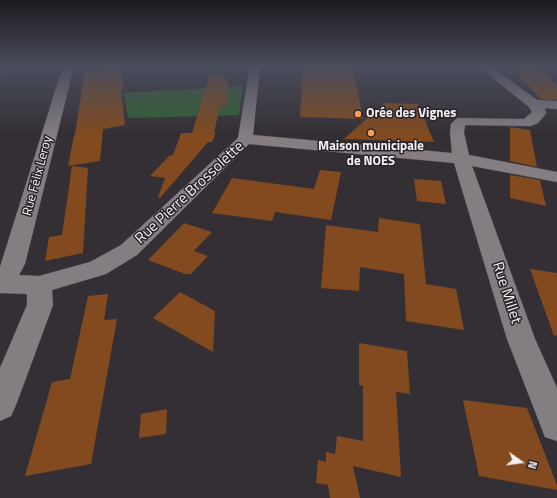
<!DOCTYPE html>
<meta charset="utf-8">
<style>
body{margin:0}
#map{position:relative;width:557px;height:498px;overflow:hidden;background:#342f34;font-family:"Titillium Web",sans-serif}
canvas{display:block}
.north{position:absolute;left:501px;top:442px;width:40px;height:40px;-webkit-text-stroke:3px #2a252a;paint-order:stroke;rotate:104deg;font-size:11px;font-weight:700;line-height:16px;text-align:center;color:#f4f1f4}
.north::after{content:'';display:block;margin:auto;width:14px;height:18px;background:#f4f1f4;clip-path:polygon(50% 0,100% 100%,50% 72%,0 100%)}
</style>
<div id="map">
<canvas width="557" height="498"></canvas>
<div class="north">N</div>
</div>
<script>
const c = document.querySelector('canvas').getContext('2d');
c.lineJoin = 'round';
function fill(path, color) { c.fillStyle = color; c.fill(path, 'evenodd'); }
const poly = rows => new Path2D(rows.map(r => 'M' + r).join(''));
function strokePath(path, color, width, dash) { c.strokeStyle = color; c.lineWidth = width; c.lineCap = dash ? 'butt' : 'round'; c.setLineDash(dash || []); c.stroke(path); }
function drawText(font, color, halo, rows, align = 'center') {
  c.font = font + ' "Titillium Web",sans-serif'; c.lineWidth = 3; c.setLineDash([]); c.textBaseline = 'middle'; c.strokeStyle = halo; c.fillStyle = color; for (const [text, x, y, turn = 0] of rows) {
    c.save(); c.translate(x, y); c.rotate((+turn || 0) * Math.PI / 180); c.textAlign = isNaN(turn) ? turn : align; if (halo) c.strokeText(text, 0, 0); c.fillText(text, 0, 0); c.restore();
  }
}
const green = poly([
 [243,86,239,115,128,118,124,93]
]);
const building = poly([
 [120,66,124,89,121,89,125,125,103,129,100,161,68,166,74,135,75,135,85,69],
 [303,66,353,67,363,119,300,117],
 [510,66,537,66,557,86,557,100,541,99],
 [210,74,225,78,225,81,228,81,228,105,220,105,214,133,216,133,212,142,208,142,160,198,158,197,165,178,150,176,169,156,173,155,181,133,192,133],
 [384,103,418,104,434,142,344,139],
 [510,127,530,130,537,167,510,161],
 [72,166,88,168,83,253,45,261,49,237,62,235],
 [320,170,341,172,331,220,275,212,272,221,212,213,232,178,314,189],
 [510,175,540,180,546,206,510,198],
 [414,179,441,181,446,204,417,201],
 [379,218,420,224,426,284,456,289,464,330,406,321,404,274,360,267,359,291,321,288,326,225,378,232],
 [184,223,212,232,194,251,208,256,191,274,185,274,148,260],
 [530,269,557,273,557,335,554,336],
 [180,292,215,311,213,352,153,318],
 [108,294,104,320,117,319,91,464,25,476,52,382,70,379,88,296],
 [359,343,407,351,410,394,396,392,401,477,353,466,360,498,330,498,328,485,316,483,318,460,326,462,326,452,335,454,337,436,363,441,363,386,359,385],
 [463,400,527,408,557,485,557,490,479,476],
 [167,409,166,434,139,438,141,414]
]);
const path = poly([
 [0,73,49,67]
]);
const street = poly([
 [63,66,74,66,25,264,19,275,39,276,90,262,121,245,238,138,250,66,260,66,253,135,452,153,450,133,451,124,457,118,524,119,532,112,529,107,478,66,490,66,537,100,557,101,557,109,545,108,546,113,544,116,538,123,531,126,465,125,464,133,469,155,557,172,557,182,472,166,535,339,557,388,557,441,545,437,507,339,454,163,249,144,137,255,106,274,52,290,53,305,16,405,11,416,0,421,0,368,27,305,27,294,0,293,0,267,63,66]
]);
const markers = [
 [358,114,4,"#fb9e51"],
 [371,133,4,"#fb9e51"]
];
const farPoinames = [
 ["Orée des Vignes",366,114],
 ["Maison municipale",371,147,"center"],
 ["de NOES",371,162,"center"]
];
const farStreetnames = [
 ["Rue Félix Leroy",38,176,-75]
];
const streetNames = [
 ["Rue Pierre Brossolette",190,193,-43],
 ["Rue Millet",506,293,72]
];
fill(green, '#30612f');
fill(building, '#824a1e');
strokePath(street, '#504b50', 1);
strokePath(path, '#898589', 1.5, [1.5, 1]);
fill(street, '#847e83');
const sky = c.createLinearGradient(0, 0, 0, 136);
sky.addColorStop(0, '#1d1a1d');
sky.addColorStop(0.49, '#4a4d5c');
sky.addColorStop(1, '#4a4d5c00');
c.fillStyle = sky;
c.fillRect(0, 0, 557, 136);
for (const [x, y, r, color] of markers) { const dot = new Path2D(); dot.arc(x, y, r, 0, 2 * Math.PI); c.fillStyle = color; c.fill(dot); strokePath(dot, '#2a252a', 1.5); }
drawText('bold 13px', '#f4f1f4', '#2a252a', farPoinames, 'left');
drawText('13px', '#f4f1f4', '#2a252a', farStreetnames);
drawText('15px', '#f4f1f4', '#2a252a', streetNames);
</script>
